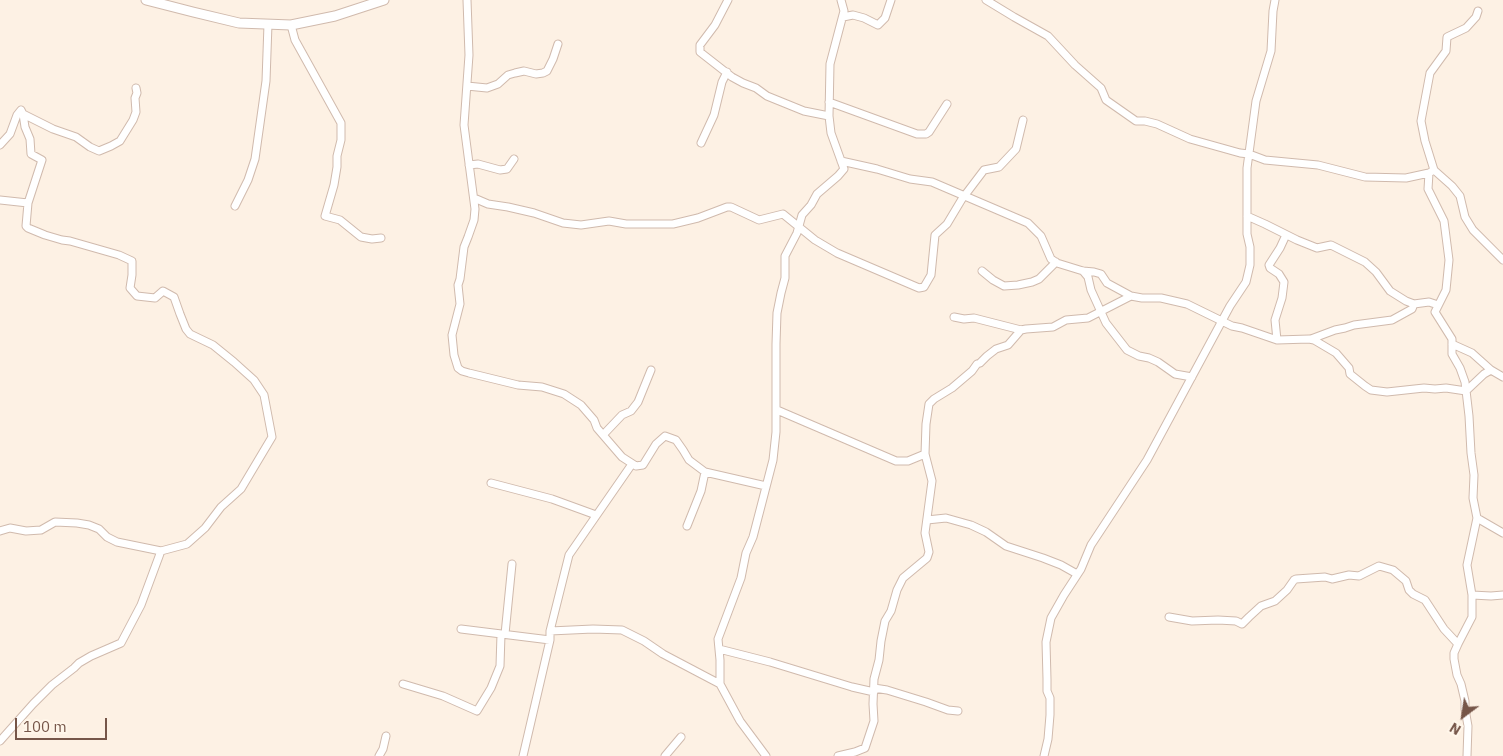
<!DOCTYPE html>
<style>
body{margin:0}
#map{position:relative;width:1503px;height:756px;overflow:hidden;background:#fdf1e4;font-family:"IBM Plex Sans",sans-serif}
canvas{display:block}
.north{position:absolute;left:1438px;top:691px;width:50px;height:50px;-webkit-text-stroke:4px #fff6ea;paint-order:stroke;rotate:211deg;font-size:14px;font-weight:700;line-height:20px;text-align:center;color:#765649}
.north::after{content:'';display:block;margin:auto;width:18px;height:22px;background:#765649;clip-path:polygon(50% 0,100% 100%,50% 72%,0 100%)}
.scale{position:absolute;left:15px;top:718px;width:92px;height:22px;box-sizing:border-box;border:2px solid #765649;border-top:0;padding-left:6px;font-size:15px;line-height:18px;white-space:nowrap;color:#765649;-webkit-text-stroke:4px #fff6ea;paint-order:stroke}
</style>
<div id="map">
<canvas width="1503" height="756"></canvas>
<div class="north">N</div>
<div class="scale">100 m</div>
</div>
<script>
const c = document.querySelector('canvas').getContext('2d');
c.lineJoin = 'round';
const poly = rows => new Path2D(rows.map(r => 'M' + r).join(''));
function strokePath(path, color, width, dash) { c.strokeStyle = color; c.lineWidth = width; c.lineCap = dash ? 'butt' : 'round'; c.setLineDash(dash || []); c.stroke(path); }
const minor = poly([
 [467,0,469,55,464,125,475,209,474,220,468,237,464,247,460,279,458,285,460,304,452,335,454,355,458,368,462,371,469,373,518,385,542,387,564,394,581,405,594,420,597,428,622,457,636,466,643,465,656,444,665,436,676,440,683,450,689,460,705,472,766,486],
 [728,0,715,25,700,45,700,52,732,77,743,83,756,88,767,96,804,111,829,116],
 [986,0,1014,17,1048,36,1075,65,1101,88,1106,100,1136,121,1145,121,1157,124,1190,139,1240,153,1249,154,1265,160,1318,165,1365,177,1406,178,1429,173],
 [1478,11,1476,17,1466,28,1447,37,1446,51,1430,73,1421,121,1425,141,1434,170,1452,186,1460,196,1465,217,1473,230,1503,260],
 [843,17,853,15,864,18,878,25,885,18,891,0],
 [291,25,295,40,341,123,341,140,337,156,337,167,334,185,325,216,340,220,361,237,372,239,381,238],
 [467,86,487,88,498,84,508,75,515,73,524,71,536,74,543,73,547,71,553,59,558,44],
 [829,102,917,134,926,134,929,132,947,104],
 [701,143,714,115,722,82,727,72],
 [0,145,10,134,17,115,21,110,23,114,53,129,76,137,90,147,99,151,111,146,120,141,133,120,136,112,135,98,137,93,136,88],
 [841,161,877,169,910,179,932,182,1028,223,1041,236,1051,259,1057,263,1083,271,1094,272,1101,274,1107,283,1131,296],
 [469,165,478,164,500,170,507,169,514,159],
 [1434,170,1429,173,1428,189,1444,221,1449,260,1446,290,1435,312,1452,339,1452,354,1460,368,1465,382,1469,416,1471,453,1474,475,1473,498,1477,518,1467,565,1472,595,1472,617,1458,644,1454,653,1454,659,1457,675,1461,684,1465,701,1465,709,1468,726,1467,756],
 [474,198,488,204,508,207,534,213,563,223,581,225,609,221,626,224,673,224,698,218,727,207,731,207,759,220,783,214,815,240,837,253,919,288,924,287,931,275,935,235,947,224,962,199,984,170,999,167,1016,149,1023,120],
 [0,200,28,203,42,160,31,154,30,139,25,127,23,114],
 [235,206,248,180,255,159,266,81,268,24],
 [1247,216,1265,224,1297,240,1317,248,1331,245,1365,262,1376,272,1390,291,1406,301,1414,304,1429,302,1438,305],
 [1286,235,1280,248,1269,265,1270,268,1279,274,1284,282,1282,298,1275,320,1277,340,1309,339,1314,340,1336,353,1349,368,1350,374,1365,386,1371,390,1387,392,1424,388,1435,389,1446,388,1466,391,1484,374,1491,370,1503,377],
 [982,271,993,280,1004,286,1018,285,1032,282,1039,279,1056,262],
 [1083,271,1088,277,1091,290,1106,323,1127,350,1139,356,1149,358,1158,362,1175,374,1192,377],
 [954,317,964,319,974,318,1021,330,1026,329,1053,327,1066,320,1088,318,1131,296,1142,298,1161,298,1187,304,1232,326,1242,328,1277,340],
 [1311,339,1335,330,1345,328,1354,325,1392,320,1412,309,1414,304],
 [1452,344,1472,353,1491,370],
 [777,410,896,461,908,461,925,454],
 [603,435,622,415,631,411,638,402,651,370],
 [491,483,552,499,596,515],
 [1477,518,1503,533],
 [927,520,946,518,971,525,986,532,1006,546,1043,558,1061,565,1077,574],
 [687,526,701,491,705,472],
 [0,531,10,528,26,531,41,530,55,522,77,523,89,525,99,529,107,537,117,542,161,551],
 [1472,595,1491,596,1503,595],
 [1169,617,1192,621,1218,620,1236,621,1242,624,1249,617,1261,606,1275,601,1287,590,1294,580,1296,579,1325,577,1332,579,1349,575,1359,576,1379,566,1393,570,1406,581,1409,590,1413,594,1425,600,1444,629,1458,644],
 [461,629,550,640],
 [550,631,593,629,622,630,644,641,663,654,720,684],
 [505,634,512,564],
 [719,649,770,662,852,687,874,692],
 [403,684,443,696,477,711,491,688,500,666,501,634],
 [874,688,887,690,926,702,948,710,958,711],
 [0,741,33,704,52,685,74,668,79,663,91,656,121,643,141,605,161,551,187,544,205,528,221,507,241,489,272,437,264,395,254,380,234,362,213,345,190,334,186,329,180,314,174,297,163,291,155,298,137,296,130,288,132,275,132,261,119,255,70,241,62,240,45,235,28,228,26,226,28,203],
 [379,756,383,749,386,736],
 [523,756,550,640,550,631,569,555,632,464],
 [665,756,681,737],
 [766,756,740,721,720,684,720,660,718,639,741,578,746,553,753,537,773,460,776,432,776,344,777,313,781,293,785,278,785,256,797,233,802,215,811,205,817,194,838,176,844,169,831,133,829,116,830,64,844,11,841,0],
 [838,756,855,752,865,748,874,721,873,704,874,679,879,660,881,641,885,621,891,611,897,590,903,578,927,558,929,552,925,533,932,481,925,454,926,424,929,404,934,399,952,388,972,371,977,364,980,363,987,356,996,349,1008,345,1021,330],
 [1044,756,1048,739,1050,715,1050,698,1047,691,1047,679,1046,642,1051,618,1064,595,1081,569,1091,545,1147,460,1230,306,1246,282,1250,265,1250,247,1247,234,1247,168,1256,101,1271,51,1273,11,1275,0]
]);
const tertiary = poly([
 [146,0,193,12,239,23,291,25,335,16,384,0]
]);
strokePath(minor, '#d0baad', 9);
strokePath(tertiary, '#d0baad', 11);
strokePath(minor, '#fff', 7);
strokePath(tertiary, '#fff', 9);
</script>
